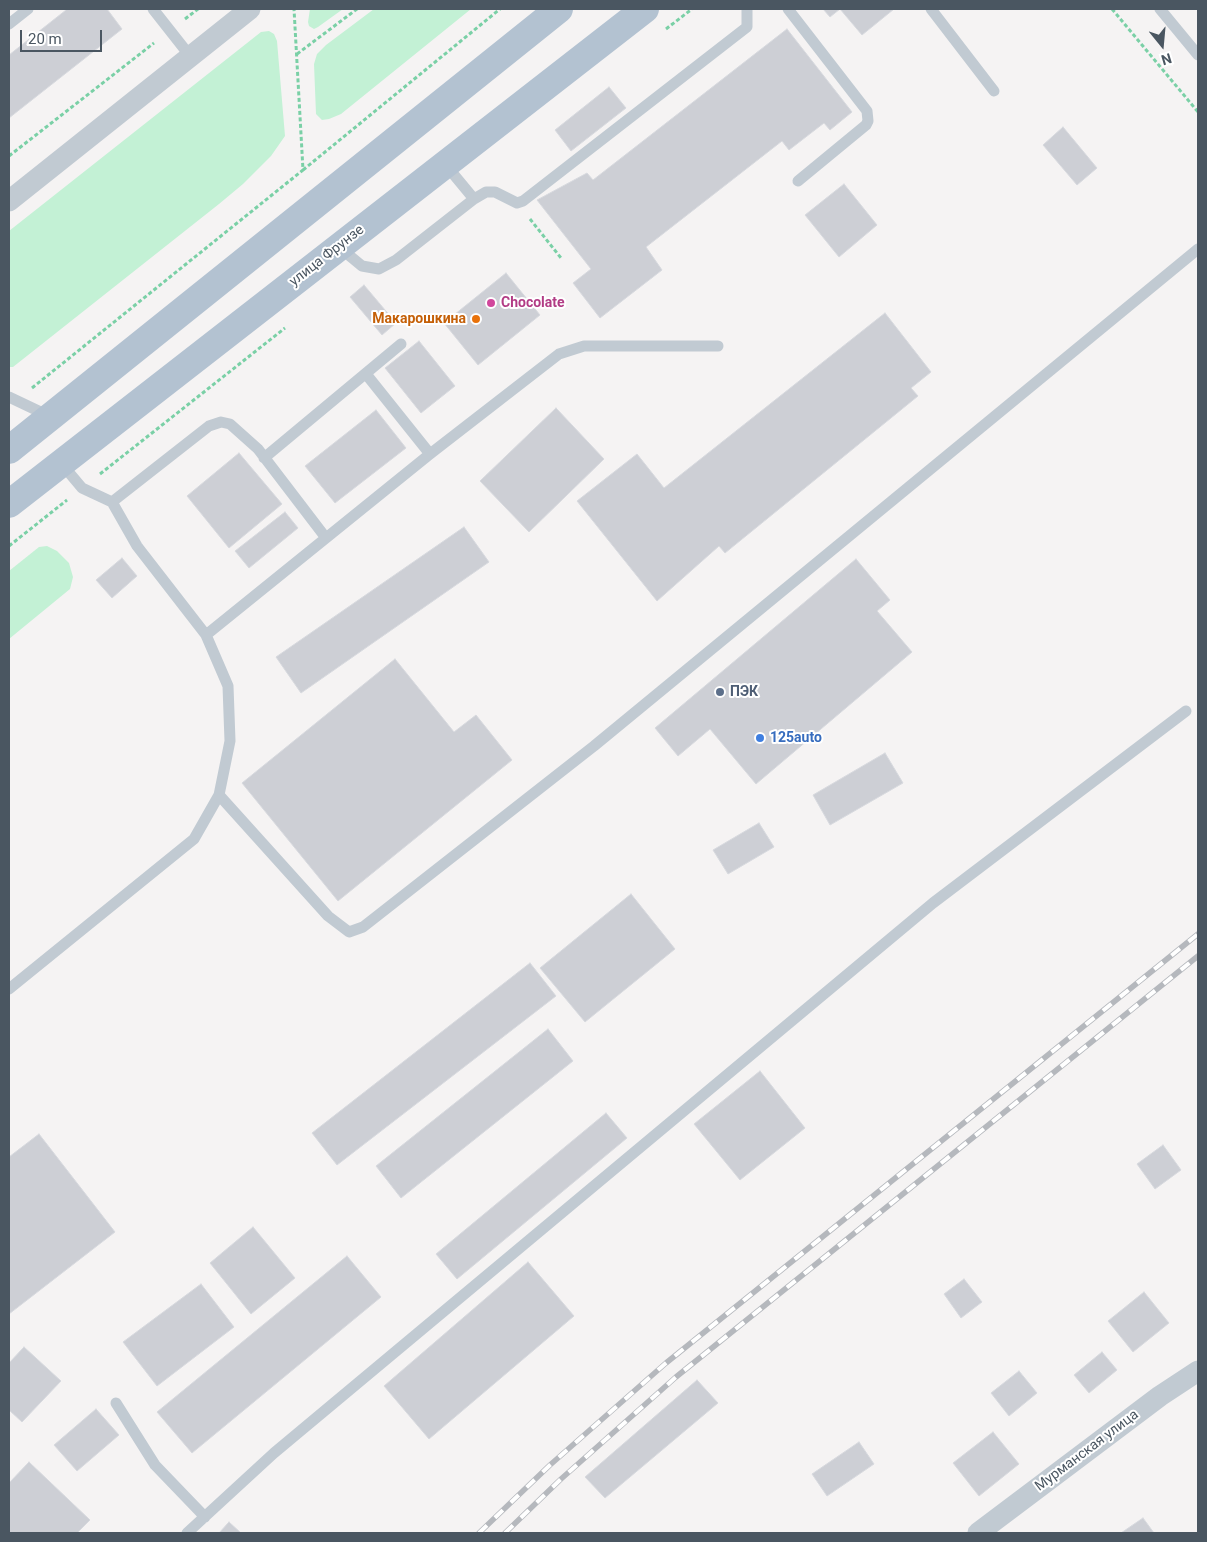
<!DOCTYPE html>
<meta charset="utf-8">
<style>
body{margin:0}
#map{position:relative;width:1207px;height:1542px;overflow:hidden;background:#f5f3f3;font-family:Roboto,sans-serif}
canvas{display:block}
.frame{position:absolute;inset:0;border:10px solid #4a5661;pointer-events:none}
.north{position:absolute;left:1137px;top:20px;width:50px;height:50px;-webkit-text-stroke:4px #fff;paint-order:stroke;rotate:163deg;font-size:14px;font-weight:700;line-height:20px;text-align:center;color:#4a5661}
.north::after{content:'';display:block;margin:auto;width:18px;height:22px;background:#4a5661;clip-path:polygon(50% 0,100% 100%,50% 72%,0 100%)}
.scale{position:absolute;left:20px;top:30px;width:82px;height:22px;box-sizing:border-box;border:2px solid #4a5661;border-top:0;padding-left:6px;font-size:15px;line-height:18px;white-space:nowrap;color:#4a5661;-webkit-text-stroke:4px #fff;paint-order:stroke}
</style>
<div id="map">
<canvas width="1207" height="1542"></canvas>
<div class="frame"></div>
<div class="north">N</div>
<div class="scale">20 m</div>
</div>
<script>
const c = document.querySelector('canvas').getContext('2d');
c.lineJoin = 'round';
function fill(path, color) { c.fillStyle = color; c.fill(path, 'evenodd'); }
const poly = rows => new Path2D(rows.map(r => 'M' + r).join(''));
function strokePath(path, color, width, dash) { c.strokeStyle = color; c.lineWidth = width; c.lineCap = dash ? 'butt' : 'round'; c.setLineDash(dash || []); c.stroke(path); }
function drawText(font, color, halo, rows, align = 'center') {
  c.font = font + ' Roboto,sans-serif'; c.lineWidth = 4; c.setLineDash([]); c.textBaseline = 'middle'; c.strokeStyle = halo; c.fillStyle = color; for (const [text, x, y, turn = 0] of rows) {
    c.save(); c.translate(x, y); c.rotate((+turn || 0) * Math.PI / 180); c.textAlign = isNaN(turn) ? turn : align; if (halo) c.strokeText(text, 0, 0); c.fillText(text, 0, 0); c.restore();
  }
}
const green = poly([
 [310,9,343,9,318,27,314,29,309,26,308,22],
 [374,9,471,9,341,114,329,119,322,120,316,114,314,64,317,54,326,45],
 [269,31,274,34,277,41,285,136,271,156,243,184,219,204,13,367,9,367,9,231,261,32],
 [47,546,57,551,69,563,73,577,70,589,9,639,9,571,39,547]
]);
const building = poly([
 [65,9,107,9,122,29,9,118,9,55,66,10,65,9],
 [823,9,894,9,862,35,840,9,830,17,823,9],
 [787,29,852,112,830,130,824,123,789,150,782,141,646,247,662,270,600,318,573,283,591,269,537,200,587,173,593,180,787,29],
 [609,87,626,108,571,151,555,130,609,87],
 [1063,127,1097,168,1077,185,1043,145,1063,127],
 [844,184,877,225,839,257,805,215,844,184],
 [506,273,540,315,478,365,444,323,506,273],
 [364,285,396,323,382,335,350,297,364,285],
 [885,313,931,372,911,388,918,396,725,553,719,546,657,601,577,501,637,454,664,488,885,313],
 [419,341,455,386,421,413,385,368,419,341],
 [556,408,604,459,529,532,480,481,556,408],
 [376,410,406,448,335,503,305,466,376,410],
 [239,453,282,504,229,548,187,496,239,453],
 [285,512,298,528,249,568,235,551,285,512],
 [464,527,489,562,301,693,276,657,464,527],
 [122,558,137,576,112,598,96,580,122,558],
 [856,559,890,600,877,611,912,652,756,784,710,729,678,756,655,728,856,559],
 [395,659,454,732,476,715,512,760,338,901,242,783,395,659],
 [885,753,903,783,830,825,813,795,885,753],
 [759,823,774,847,728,874,713,850,759,823],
 [631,894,675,949,585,1022,540,968,631,894],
 [530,963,556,996,337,1165,312,1133,530,963],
 [548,1029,573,1061,401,1198,376,1166,548,1029],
 [760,1071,805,1128,740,1180,694,1124,760,1071],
 [606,1113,627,1138,457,1279,436,1254,606,1113],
 [39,1134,115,1232,9,1314,9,1157,39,1134],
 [1163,1145,1181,1170,1155,1189,1137,1164,1163,1145],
 [253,1227,295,1278,251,1314,210,1263,253,1227],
 [347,1256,381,1297,192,1453,157,1412,347,1256],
 [528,1262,574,1316,429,1439,384,1386,528,1262],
 [964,1279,982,1302,961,1318,944,1294,964,1279],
 [201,1284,234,1327,157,1386,123,1342,201,1284],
 [1144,1292,1169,1323,1133,1352,1108,1321,1144,1292],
 [24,1347,61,1381,22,1422,9,1410,9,1363,24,1347],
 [1102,1352,1117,1370,1089,1393,1074,1375,1102,1352],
 [1019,1371,1037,1393,1009,1416,991,1393,1019,1371],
 [697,1380,718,1403,605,1498,585,1477,697,1380],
 [96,1409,119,1435,77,1471,54,1445,96,1409],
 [993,1432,1019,1464,979,1496,953,1463,993,1432],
 [859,1442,874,1464,827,1496,812,1474,859,1442],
 [29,1462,90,1520,77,1533,9,1533,9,1483,29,1462],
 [1143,1518,1154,1533,1121,1533,1143,1518],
 [229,1522,241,1533,219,1533,229,1522]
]);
const path = poly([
 [1112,9,1198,112],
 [185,19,198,9],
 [666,29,692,9],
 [297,54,357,9],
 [9,156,154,43],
 [303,170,500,9],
 [530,219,561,258],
 [32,388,303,170,294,9],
 [100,474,285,328],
 [9,546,67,500]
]);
const lane = poly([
 [153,9,190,56],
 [788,9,867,111,868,121,866,125,798,181],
 [931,9,994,91],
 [1160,9,1198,55],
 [9,24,28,9],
 [445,164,474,199,486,192,495,192,517,203,523,201,747,27,747,9],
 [339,247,362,266,379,269,396,260,474,199],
 [366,374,430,454],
 [9,397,49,416],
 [264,458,401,344],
 [112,502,209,426,221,422,230,424,258,449,326,538],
 [206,635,430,454,559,354,584,346,718,346],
 [219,795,328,916,349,932,363,927,594,746,1198,249],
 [9,989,194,839,219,795,230,741,228,686,206,635,137,546,112,502,82,488,61,463],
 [116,1403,155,1465,205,1517],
 [187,1533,274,1453,933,903,1186,711]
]);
const street = poly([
 [9,201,250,9],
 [978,1533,1160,1396,1198,1371]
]);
const primary = poly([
 [9,450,559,9],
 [9,504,645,9]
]);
const rail = poly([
 [479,1533,550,1465,666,1363,1198,934],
 [505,1533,561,1479,676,1377,1198,956]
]);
const markers = [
 [491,303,5,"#d1479c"],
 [476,319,5,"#e8710a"],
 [720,692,5,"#5c6f8a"],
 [760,738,5,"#3f7fe0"]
];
const streetNames = [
 ["улица Фрунзе",327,256,-38],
 ["Мурманская улица",1087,1451,-37]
];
const hotelNames = [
 ["Chocolate",501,303]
];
const foodNames = [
 ["Макарошкина",466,319]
];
const serviceNames = [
 ["ПЭК",730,692]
];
const shopNames = [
 ["125auto",770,738]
];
fill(green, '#c3f1d5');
fill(building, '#cdcfd5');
strokePath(building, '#d7d9de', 1);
strokePath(path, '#7ad0a6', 3, [4, 2.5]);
strokePath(lane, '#c1cad2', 11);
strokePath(street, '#c1cad2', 21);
strokePath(primary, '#b3c2d1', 28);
strokePath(rail, '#b5b8bd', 5.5);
strokePath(rail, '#fff', 4, [11]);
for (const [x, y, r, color] of markers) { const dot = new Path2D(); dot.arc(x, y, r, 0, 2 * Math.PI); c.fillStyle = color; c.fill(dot); strokePath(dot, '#fff', 2); }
drawText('14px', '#4a5661', '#fff', streetNames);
drawText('bold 14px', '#b23c85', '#fff', hotelNames, 'left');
drawText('bold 14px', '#c56008', '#fff', foodNames, 'right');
drawText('bold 14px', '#4e5e75', '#fff', serviceNames, 'left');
drawText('bold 14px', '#366cbe', '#fff', shopNames, 'left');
</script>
